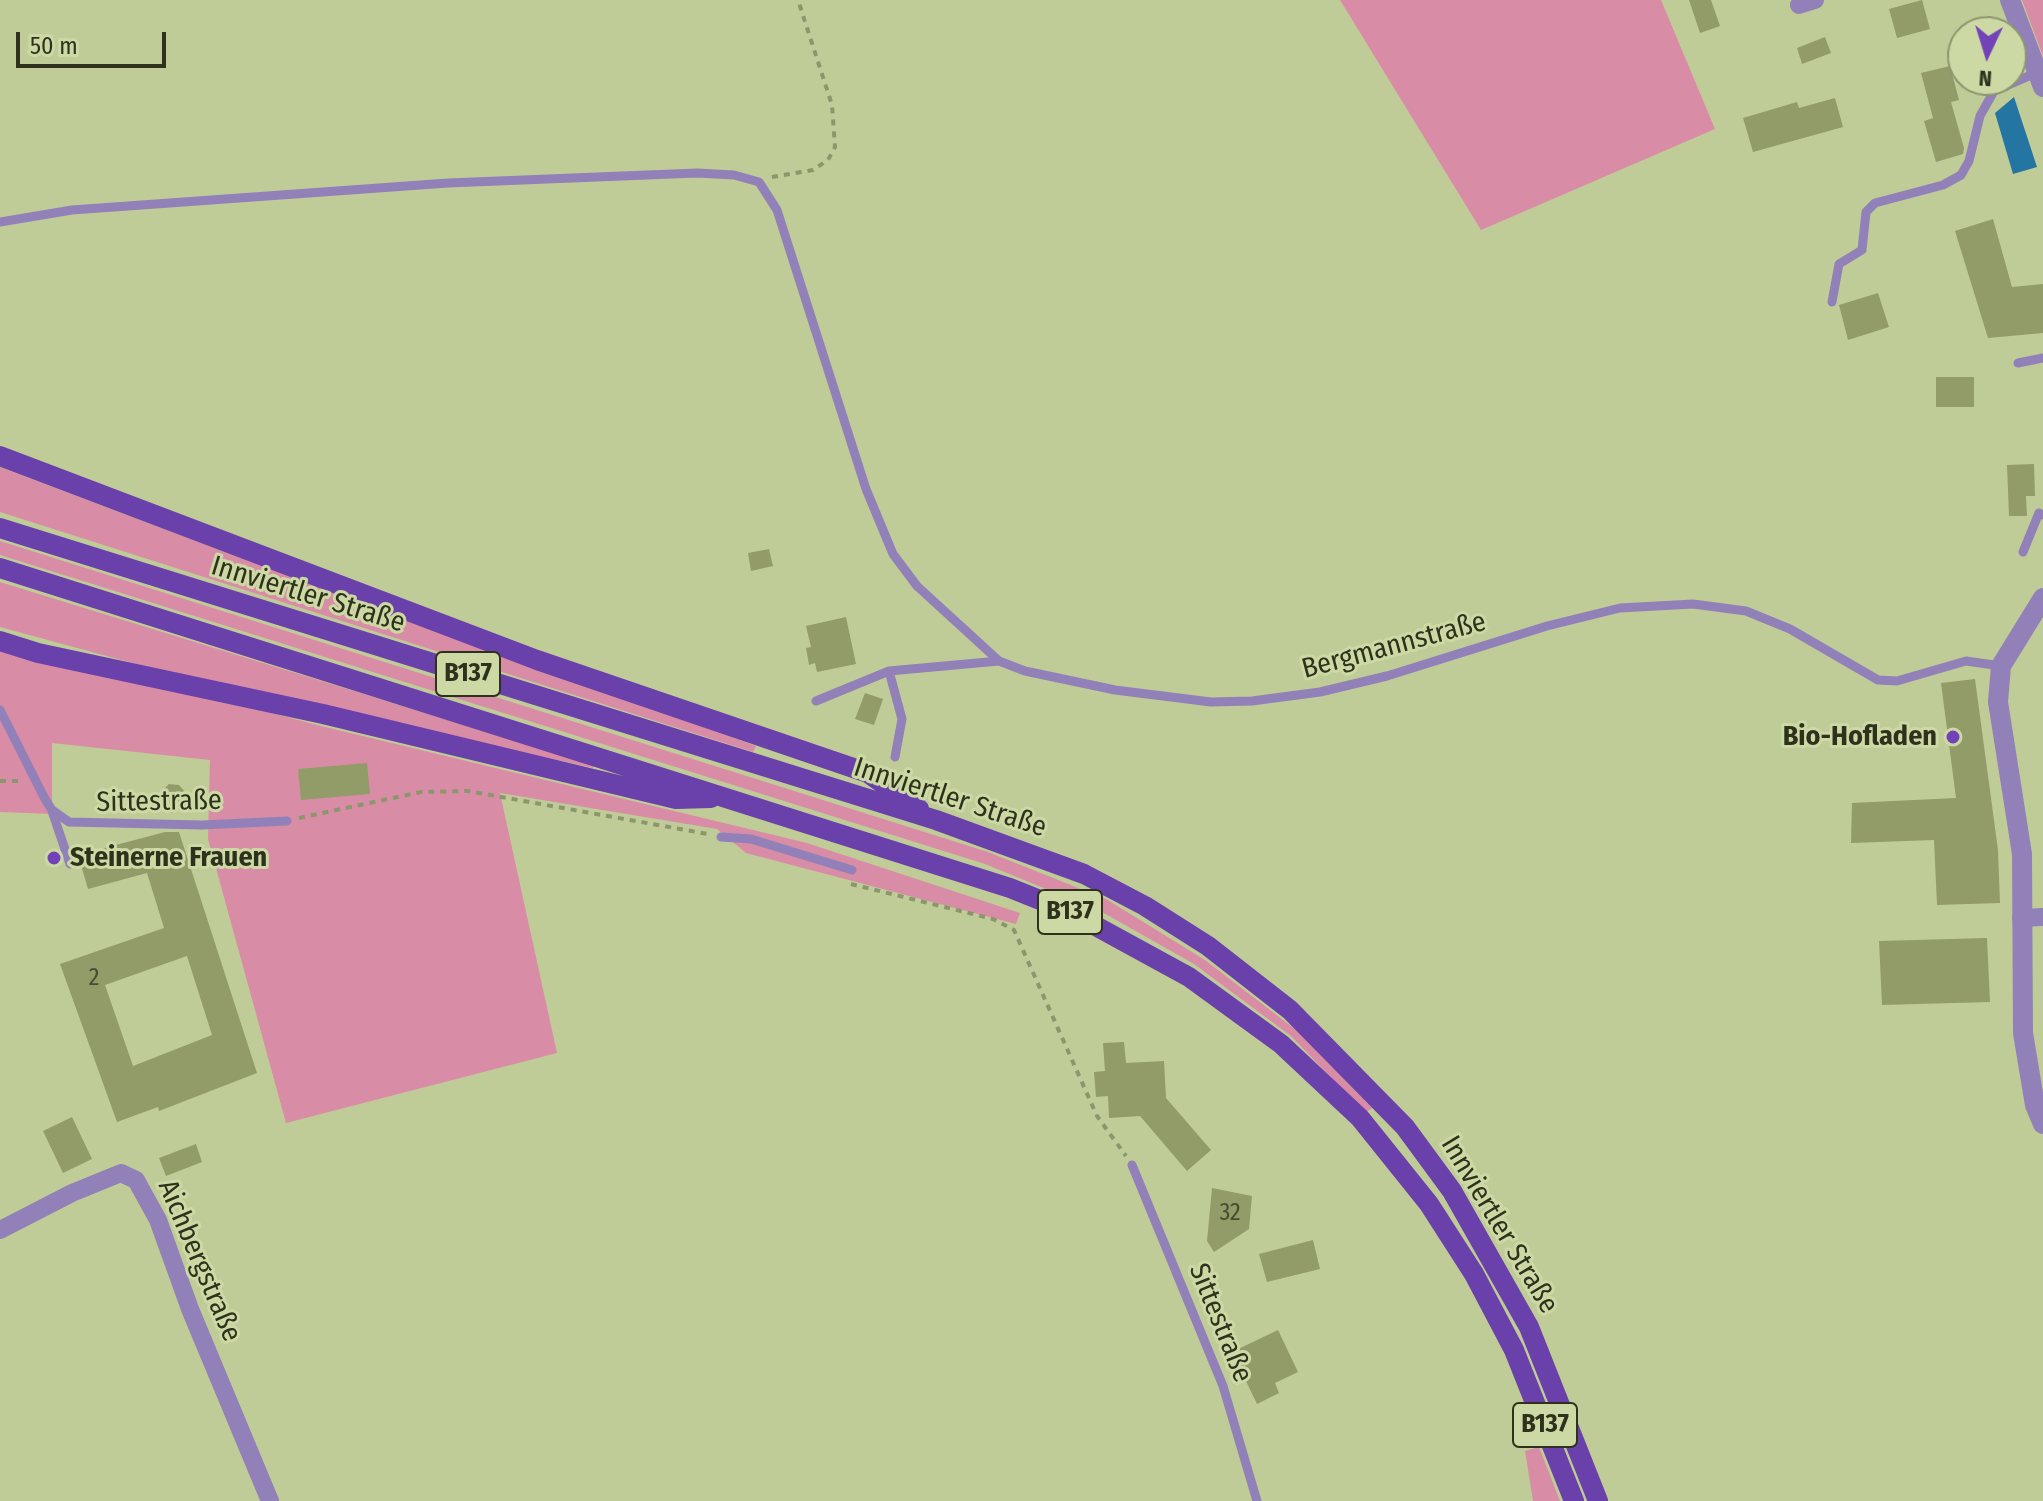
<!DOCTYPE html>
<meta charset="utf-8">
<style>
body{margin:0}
#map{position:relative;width:2043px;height:1501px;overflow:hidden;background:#c0cc97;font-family:"Fira Sans Condensed",sans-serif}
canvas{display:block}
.north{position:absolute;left:1947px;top:16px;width:80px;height:80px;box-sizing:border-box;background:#cdd9a4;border:2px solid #8d966e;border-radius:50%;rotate:184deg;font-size:22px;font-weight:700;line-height:32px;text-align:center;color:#2e321d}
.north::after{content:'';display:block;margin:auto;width:28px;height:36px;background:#7242b9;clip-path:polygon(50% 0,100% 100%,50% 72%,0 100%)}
.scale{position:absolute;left:16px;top:32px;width:150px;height:36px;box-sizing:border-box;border:4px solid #2e321d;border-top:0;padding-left:10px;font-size:24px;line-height:28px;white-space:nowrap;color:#2e321d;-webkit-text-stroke:6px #cdd9a4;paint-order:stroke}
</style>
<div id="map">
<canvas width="2043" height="1501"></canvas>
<div class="north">N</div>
<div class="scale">50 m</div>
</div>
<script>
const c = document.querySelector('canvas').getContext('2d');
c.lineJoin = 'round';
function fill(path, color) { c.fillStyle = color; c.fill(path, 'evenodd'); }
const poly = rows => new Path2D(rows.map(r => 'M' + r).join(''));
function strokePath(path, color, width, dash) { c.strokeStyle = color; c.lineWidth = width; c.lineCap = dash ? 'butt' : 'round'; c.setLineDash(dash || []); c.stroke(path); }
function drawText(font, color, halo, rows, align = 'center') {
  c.font = font + ' "Fira Sans Condensed",sans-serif'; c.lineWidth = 6; c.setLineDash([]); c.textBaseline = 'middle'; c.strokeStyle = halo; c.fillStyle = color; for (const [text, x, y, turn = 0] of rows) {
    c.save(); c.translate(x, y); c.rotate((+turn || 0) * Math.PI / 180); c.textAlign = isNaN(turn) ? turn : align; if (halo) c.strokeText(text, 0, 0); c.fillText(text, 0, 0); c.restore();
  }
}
const green = poly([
 [1340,0,1661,0,1715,129,1481,230],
 [2022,0,2043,0,2043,56],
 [0,467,230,554,756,746,753,752,0,512],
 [0,541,988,852,1106,899,1205,960,1296,1030,1372,1108,1365,1113,1291,1036,1194,964,1102,912,985,864,0,555],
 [0,582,328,683,594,765,593,768,191,679,0,627],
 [0,640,317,725,807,843,1020,913,1016,924,746,853,717,829,500,793,557,1053,286,1123,208,839,210,760,52,743,52,814,0,812],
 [1539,1447,1560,1501,1533,1501,1525,1451]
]);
const water = poly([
 [2014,97,2037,167,2013,174,1995,113]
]);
const building = poly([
 [1689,0,1711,0,1720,26,1700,33],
 [1922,0,1930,29,1897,38,1889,9],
 [1825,37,1831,53,1802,64,1797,48],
 [1950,66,1959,100,1951,102,1964,148,1963,154,1936,162,1924,121,1933,118,1921,73],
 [1835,98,1843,127,1753,152,1743,118,1797,102,1799,108],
 [1993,219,2012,287,2043,284,2043,333,1988,338,1955,231],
 [1878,293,1889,327,1848,340,1839,305],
 [1936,377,1974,377,1974,407,1936,407],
 [2034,464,2035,496,2026,496,2027,516,2009,516,2007,465],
 [769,549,773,566,751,571,748,553],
 [846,617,856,664,817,672,815,663,809,665,806,648,811,647,806,626],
 [1975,679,1998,850,2000,903,1937,905,1934,840,1851,843,1852,803,1956,798,1941,683],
 [865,693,883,699,874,725,855,719],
 [367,763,370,794,301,800,298,769],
 [169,784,179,785,185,792,185,802,172,813,161,801,162,791],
 [165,832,179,832,257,1073,159,1111,158,1107,117,1122,60,964,164,928,147,873,88,889,78,855],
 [187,956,212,1035,133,1066,105,985],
 [1987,938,1990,1002,1882,1005,1879,941],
 [1124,1042,1126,1063,1164,1061,1166,1098,1211,1150,1187,1171,1140,1116,1109,1118,1108,1096,1096,1097,1094,1072,1105,1071,1103,1043],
 [72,1117,92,1159,63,1173,43,1131],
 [196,1144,202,1162,166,1176,159,1158],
 [1212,1188,1252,1196,1249,1229,1214,1252,1207,1241],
 [1313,1240,1320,1269,1267,1282,1259,1254],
 [1278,1330,1298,1372,1275,1383,1279,1393,1257,1404,1232,1352]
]);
const path = poly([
 [772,177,813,170,828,160,835,147,832,105,798,0],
 [0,781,21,781],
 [299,818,421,792,468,791,708,834],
 [851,884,993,919,1014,930,1097,1116,1126,1156]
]);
const service = poly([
 [0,222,72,210,448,183,697,173,734,175,759,182,777,210,866,489,893,554,917,586,999,661,1025,671,1115,690,1211,702,1252,701,1320,692,1387,676,1547,626,1620,608,1693,604,1746,611,1790,629,1878,680,1897,681,1966,661,2001,666],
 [1832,302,1839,264,1862,250,1866,212,1875,203,1943,185,1961,175,1969,161,1980,116,1994,91,2038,72],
 [2018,363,2043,358],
 [2023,552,2039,513,2043,515],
 [889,671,902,719,895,757],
 [816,701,889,671,999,661],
 [0,710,45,799,52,810,69,822,202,825,287,821],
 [52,811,70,864],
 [721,837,751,839,852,870],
 [1132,1165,1223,1386,1257,1501]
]);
const minor = poly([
 [1799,5,1815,0],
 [2021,918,2043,917],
 [0,1230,72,1193,121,1173,136,1180,158,1220,190,1309,270,1501]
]);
const tertiary = poly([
 [2010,0,2043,87],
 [2043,598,2001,666,1998,702,2022,854,2023,1033,2035,1105,2043,1124]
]);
const primary = poly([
 [0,456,537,660,868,773,919,809],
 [0,528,936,820,1084,874,1145,906,1208,946,1290,1010,1405,1127,1452,1191,1529,1327,1598,1501],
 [0,568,1010,888,1070,912,1189,977,1281,1044,1360,1118,1429,1204,1474,1274,1514,1350,1574,1501],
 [0,641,38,653,323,714,676,799,711,798]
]);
const markers = [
 [1953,737,8,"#7242b9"],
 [54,858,8,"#7242b9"]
];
const numberNames = [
 ["2",94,978],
 ["32",1230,1213]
];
const shields = [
 [468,674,64],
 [1070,912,64],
 [1545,1425,64]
];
const shieldNames = [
 ["B137",468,674],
 ["B137",1070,912],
 ["B137",1545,1425]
];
const streetNames = [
 ["Innviertler Straße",308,595,17],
 ["Bergmannstraße",1394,646,-15],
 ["Innviertler Straße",950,798,18],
 ["Sittestraße",159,802,-1],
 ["Innviertler Straße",1499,1225,59],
 ["Aichbergstraße",199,1261,67],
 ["Sittestraße",1220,1323,68]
];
const poiNames = [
 ["Bio-Hofladen",1937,737],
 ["Steinerne Frauen",70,858,"left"]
];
fill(green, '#d98ca6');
fill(water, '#2575a2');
fill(building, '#919c69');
strokePath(path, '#8c966c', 4, [6, 6]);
strokePath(service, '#9281b9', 9);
strokePath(minor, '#9281b9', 18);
strokePath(tertiary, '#9281b9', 20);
strokePath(primary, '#6a41aa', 20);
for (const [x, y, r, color] of markers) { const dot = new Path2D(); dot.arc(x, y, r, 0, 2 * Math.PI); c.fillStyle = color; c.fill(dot); strokePath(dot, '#cdd9a4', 3); }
drawText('24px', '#474c30', null, numberNames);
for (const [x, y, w] of shields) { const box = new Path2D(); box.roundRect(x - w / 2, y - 22, w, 44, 6); c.fillStyle = '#cdd9a4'; c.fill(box); strokePath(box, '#2e321d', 2); }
drawText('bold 26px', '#2e321d', null, shieldNames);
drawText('28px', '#2e321d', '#cdd9a4', streetNames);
drawText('bold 28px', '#2e321d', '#cdd9a4', poiNames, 'right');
</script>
